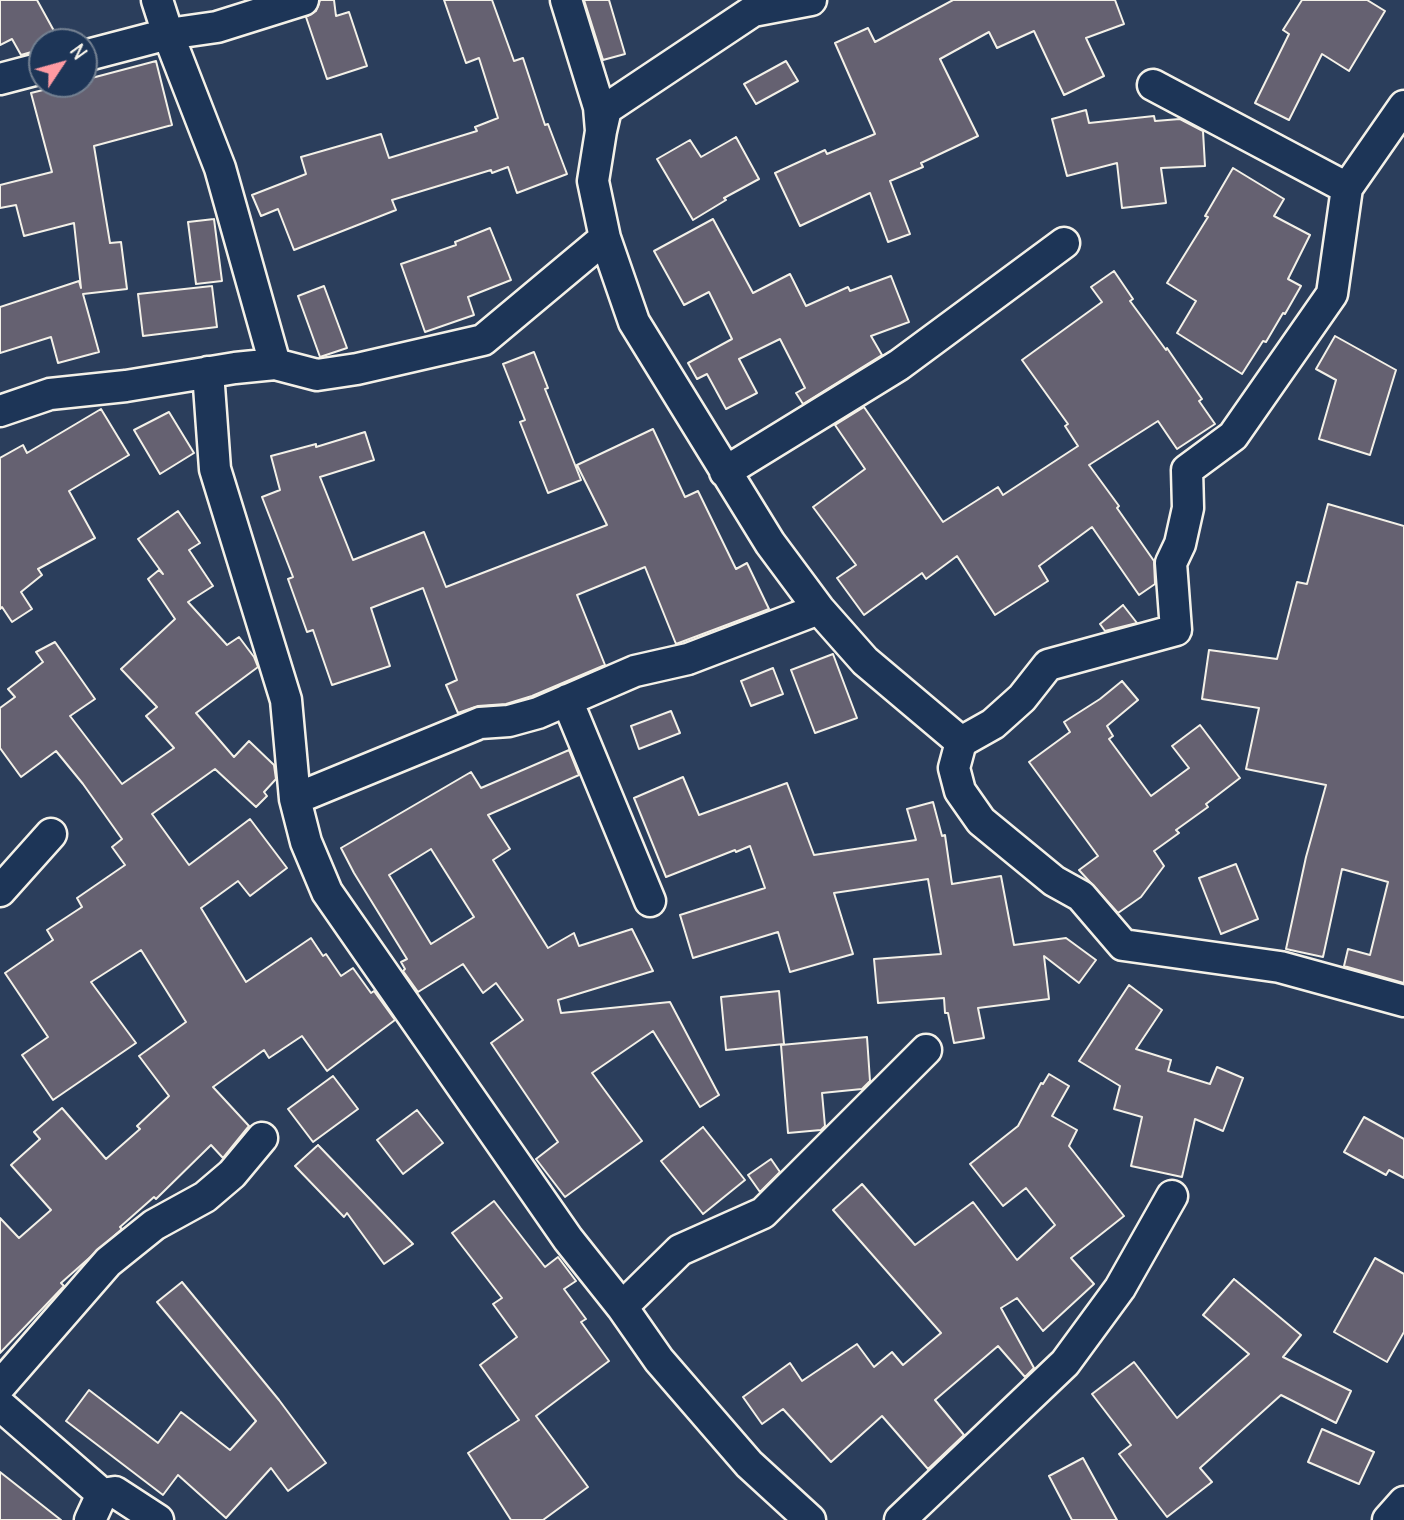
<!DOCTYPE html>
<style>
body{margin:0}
#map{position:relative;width:1404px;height:1520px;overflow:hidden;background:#2b3e5c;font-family:Delius,sans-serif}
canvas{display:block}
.north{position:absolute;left:28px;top:28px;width:70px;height:70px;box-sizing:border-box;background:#1d3557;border:2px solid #738091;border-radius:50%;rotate:54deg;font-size:19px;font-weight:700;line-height:28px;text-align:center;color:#f4f1e8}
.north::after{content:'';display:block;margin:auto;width:24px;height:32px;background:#ff9aa2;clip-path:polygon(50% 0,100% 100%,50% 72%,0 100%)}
</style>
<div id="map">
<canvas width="1404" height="1520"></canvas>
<div class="north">N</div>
</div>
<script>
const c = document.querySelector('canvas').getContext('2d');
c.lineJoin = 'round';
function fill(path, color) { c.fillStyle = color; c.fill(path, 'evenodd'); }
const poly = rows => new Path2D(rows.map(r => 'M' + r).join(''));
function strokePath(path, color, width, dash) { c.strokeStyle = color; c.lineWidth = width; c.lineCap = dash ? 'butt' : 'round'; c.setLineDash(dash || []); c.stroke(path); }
const building = poly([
 [0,0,37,0,59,40,42,42,42,49,21,55,12,39,0,45,0,0],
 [320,0,334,0,336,16,349,12,367,66,327,79,306,17,316,11,320,0],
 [444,0,492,0,514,61,523,58,545,125,548,124,567,174,517,193,508,167,492,173,491,170,392,200,396,210,294,250,278,209,261,216,252,195,306,174,301,157,381,134,389,158,477,131,475,127,498,118,479,58,466,63,444,0],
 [584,0,609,0,625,54,603,60,584,0],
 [953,0,1115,0,1124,24,1086,38,1104,76,1064,95,1034,31,997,48,989,32,940,59,978,136,921,163,923,167,890,181,910,234,888,242,870,193,800,226,775,173,825,150,827,154,875,134,835,43,868,28,875,42,953,0],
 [1302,0,1367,0,1385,11,1349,71,1322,54,1289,120,1255,103,1289,34,1283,30,1302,0],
 [156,61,172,125,94,146,110,243,121,242,127,289,83,294,99,352,58,363,51,337,0,353,0,307,79,281,81,288,74,223,24,236,16,205,0,208,0,185,52,172,31,93,67,84,84,84,84,80,156,61],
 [786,61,798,81,756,104,744,84,786,61],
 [1086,110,1089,123,1154,116,1155,121,1180,119,1203,131,1205,166,1161,168,1166,203,1122,208,1117,163,1067,176,1052,119,1086,110],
 [736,137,759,179,724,198,726,200,693,220,657,159,690,140,701,157,736,137],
 [1233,168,1284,199,1274,216,1310,235,1288,279,1301,286,1285,314,1283,313,1266,342,1263,341,1242,374,1177,333,1196,301,1167,283,1208,217,1205,216,1233,168],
 [214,219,222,281,196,284,188,222,214,219],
 [713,219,753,293,790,274,806,306,848,287,850,291,891,276,909,322,871,336,882,355,803,404,796,393,805,388,780,339,739,359,757,393,726,409,707,374,697,379,688,363,732,339,709,292,684,305,654,251,713,219],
 [490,228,511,280,468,297,474,315,425,332,401,264,456,245,455,242,490,228],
 [1114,271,1133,299,1130,301,1166,350,1167,348,1202,399,1199,401,1215,424,1177,449,1158,421,1089,465,1119,506,1117,508,1154,561,1155,584,1139,595,1092,527,1039,566,1048,581,995,615,957,556,926,579,922,573,864,615,837,578,856,565,813,507,865,469,835,425,864,407,943,522,998,487,1003,495,1078,446,1065,426,1068,424,1022,360,1102,302,1091,287,1114,271],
 [212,286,217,327,143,336,138,294,212,286],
 [324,286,347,348,320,357,298,296,324,286],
 [1335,336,1396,370,1370,455,1319,439,1336,380,1316,369,1335,336],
 [534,352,548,388,545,389,581,480,548,493,520,422,525,420,503,364,534,352],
 [101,409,129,455,69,491,95,538,38,569,42,575,21,592,32,609,12,622,2,607,0,609,0,458,23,445,27,453,101,409],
 [169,412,194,453,160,474,134,430,169,412],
 [653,429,685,497,698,491,736,569,747,563,769,609,676,644,645,567,577,595,605,665,532,696,506,704,478,706,458,713,446,685,457,680,423,588,371,608,390,666,332,685,313,630,307,632,288,579,293,577,262,497,280,490,271,456,316,444,316,447,365,432,374,460,320,477,353,560,424,532,446,587,607,525,577,465,653,429],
 [1328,504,1404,526,1404,983,1344,966,1348,949,1370,955,1388,882,1342,869,1323,957,1286,949,1306,857,1326,785,1246,769,1259,708,1202,699,1209,650,1277,659,1297,582,1307,584,1328,504],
 [178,511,200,543,189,550,213,586,188,602,227,645,239,637,254,657,258,667,196,713,234,757,249,741,274,765,276,779,264,792,267,796,256,807,215,769,152,814,189,865,250,819,287,868,250,896,238,881,201,908,246,982,311,938,323,956,326,954,341,976,353,968,371,993,374,991,395,1020,327,1071,302,1036,269,1058,264,1050,213,1087,249,1126,223,1158,211,1145,156,1199,154,1197,120,1227,122,1229,61,1283,64,1286,0,1353,0,1218,19,1238,51,1210,11,1165,40,1139,34,1132,62,1108,106,1159,140,1129,137,1126,169,1096,139,1056,186,1022,141,950,91,982,136,1043,53,1100,22,1055,48,1037,5,973,53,940,47,930,82,907,77,898,125,865,112,847,122,839,83,784,56,751,21,777,0,748,0,708,15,697,8,689,43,662,36,652,55,642,95,699,70,716,122,784,174,748,146,716,157,707,121,669,175,619,148,579,159,570,163,574,138,539,178,511],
 [1123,605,1137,623,1105,631,1100,624,1123,605],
 [833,654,857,718,815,733,791,670,833,654],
 [773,668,783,694,751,706,741,681,773,668],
 [1122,681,1138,700,1107,726,1113,736,1109,739,1151,796,1189,768,1172,746,1200,725,1240,778,1206,804,1208,807,1176,830,1179,833,1154,851,1164,866,1141,897,1118,913,1079,870,1098,856,1029,762,1070,732,1064,722,1100,699,1122,681],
 [671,711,680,733,639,749,631,726,671,711],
 [569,750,579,775,488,815,510,849,493,860,548,948,574,933,579,946,632,929,653,971,558,1000,561,1013,670,1002,719,1095,700,1107,653,1031,592,1073,642,1141,565,1197,536,1159,558,1142,491,1043,523,1020,496,983,483,993,463,964,418,992,403,971,405,969,401,962,407,959,354,873,341,848,471,772,481,788,569,750],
 [431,849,474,917,431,944,389,875,431,849],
 [683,777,699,815,787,783,814,855,916,840,907,809,933,802,942,836,945,835,952,884,1001,876,1014,945,1066,938,1096,960,1079,983,1044,956,1049,999,978,1008,984,1038,954,1043,948,1013,945,1013,944,998,878,1003,874,959,941,954,928,879,834,893,853,954,790,972,778,932,693,958,680,915,765,888,750,846,736,852,735,850,666,877,634,798,683,777],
 [1236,864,1258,919,1221,934,1199,878,1236,864],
 [1129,985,1162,1010,1136,1049,1171,1060,1168,1071,1210,1084,1217,1067,1243,1078,1223,1131,1195,1119,1182,1177,1131,1166,1142,1117,1114,1109,1120,1086,1079,1061,1129,985],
 [779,991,784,1044,726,1050,721,997,779,991],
 [867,1037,870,1081,862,1089,822,1093,825,1126,821,1130,788,1133,781,1045,867,1037],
 [1049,1074,1069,1086,1052,1116,1077,1130,1069,1146,1124,1216,1071,1258,1094,1284,1043,1331,1017,1298,1001,1308,1034,1368,1025,1377,998,1346,935,1400,964,1435,928,1469,882,1416,831,1462,783,1409,762,1424,743,1397,790,1363,802,1381,857,1344,874,1367,892,1352,903,1365,941,1333,833,1210,862,1184,915,1245,973,1202,1017,1260,1055,1225,1026,1188,1003,1206,970,1164,1018,1126,1041,1083,1043,1084,1049,1074],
 [333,1076,358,1109,313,1142,288,1109,333,1076],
 [417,1110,443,1143,403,1174,377,1140,417,1110],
 [1364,1117,1404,1139,1404,1178,1389,1170,1386,1175,1344,1152,1364,1117],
 [703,1127,745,1180,703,1214,661,1161,703,1127],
 [318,1145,413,1244,384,1264,347,1213,344,1217,295,1166,318,1145],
 [771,1159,780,1172,760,1192,748,1175,771,1159],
 [494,1201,545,1267,558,1257,576,1281,564,1289,586,1319,581,1322,609,1361,536,1416,588,1487,543,1520,511,1520,468,1453,519,1420,480,1365,517,1337,493,1304,502,1298,452,1233,494,1201],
 [1375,1258,1404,1274,1404,1332,1387,1362,1334,1332,1375,1258],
 [1234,1279,1301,1335,1283,1357,1351,1391,1336,1423,1281,1395,1200,1468,1212,1482,1167,1517,1119,1454,1131,1445,1092,1394,1134,1362,1177,1418,1249,1354,1203,1315,1234,1279],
 [182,1282,279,1400,326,1463,288,1491,271,1468,226,1518,178,1475,163,1495,66,1421,89,1390,158,1443,181,1412,230,1450,256,1421,157,1302,182,1282],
 [1322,1429,1374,1452,1359,1484,1308,1462,1322,1429],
 [1083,1458,1117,1520,1072,1520,1049,1476,1083,1458],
 [0,1472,61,1520,0,1520,0,1472]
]);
const minor = poly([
 [157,0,168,34,220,168,275,364],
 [566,0,599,107,601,131,593,181,605,238,634,322,770,543,819,609,865,661,961,742,954,768,960,791,981,821,1054,881,1081,896,1123,945,1280,967,1404,1001],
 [84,56,168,34,217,27,303,0],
 [0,79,42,68],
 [1153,85,1347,188],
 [601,131,606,109,753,11,811,0],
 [208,372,215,469,286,700,295,799,306,842,327,892,568,1239,622,1307,659,1360,749,1464,810,1520],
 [0,411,50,394,126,386,235,368,275,364,317,375,357,369,483,340,605,238],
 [725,472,899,365,1064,243],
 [567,700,650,901],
 [961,742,993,724,1022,698,1048,665,1176,630,1171,563,1180,544,1188,508,1187,470,1233,436,1332,294,1347,188,1404,106],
 [295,799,480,723,509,721,538,713,635,671,688,659,819,609],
 [0,891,51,834],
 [622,1307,680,1250,763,1213,926,1050],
 [0,1386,108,1262,154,1225,205,1197,232,1174,262,1138],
 [0,1405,102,1494,115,1492,158,1520],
 [90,1520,102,1494],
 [900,1520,1065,1363,1120,1288,1172,1196],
 [1388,1520,1404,1502]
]);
fill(building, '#656171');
strokePath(building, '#f4f1e8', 2);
strokePath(minor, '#f4f1e8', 35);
strokePath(minor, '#1d3557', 30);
</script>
